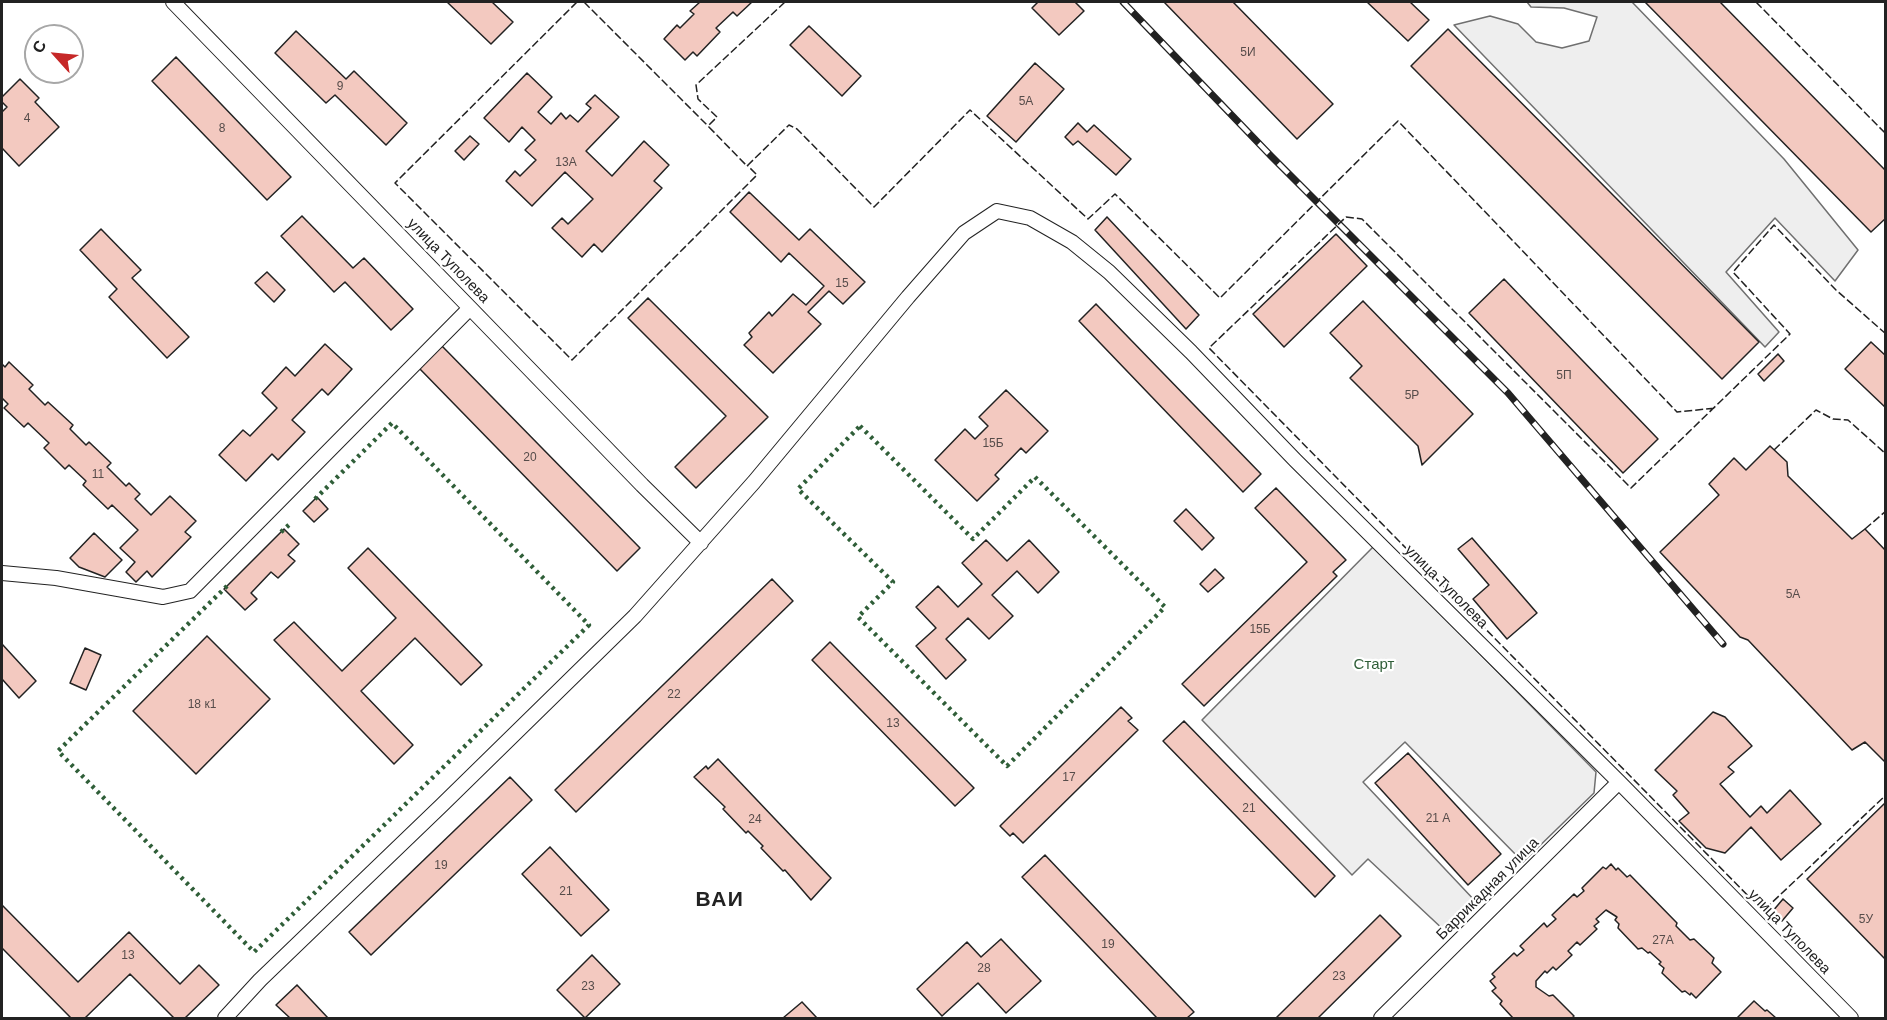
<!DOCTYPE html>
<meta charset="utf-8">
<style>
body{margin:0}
#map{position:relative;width:1887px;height:1020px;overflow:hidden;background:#fff;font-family:Arial,sans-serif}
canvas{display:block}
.frame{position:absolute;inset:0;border:3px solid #222;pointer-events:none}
.north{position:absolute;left:24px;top:24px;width:60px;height:60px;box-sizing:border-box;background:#fff;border:2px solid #a7a7a7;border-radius:50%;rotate:297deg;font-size:16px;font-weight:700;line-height:24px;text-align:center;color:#222}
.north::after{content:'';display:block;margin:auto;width:21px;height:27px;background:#c62828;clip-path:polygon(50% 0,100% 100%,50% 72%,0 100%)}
</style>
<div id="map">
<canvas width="1887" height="1020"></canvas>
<div class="frame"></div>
<div class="north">С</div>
</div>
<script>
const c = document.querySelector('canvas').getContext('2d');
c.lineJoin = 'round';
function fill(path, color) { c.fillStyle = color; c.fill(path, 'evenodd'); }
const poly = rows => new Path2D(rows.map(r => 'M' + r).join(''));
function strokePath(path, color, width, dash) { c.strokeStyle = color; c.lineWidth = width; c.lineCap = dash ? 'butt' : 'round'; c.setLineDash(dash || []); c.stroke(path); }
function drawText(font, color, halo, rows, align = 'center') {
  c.font = font + ' Arial,sans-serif'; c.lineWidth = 4.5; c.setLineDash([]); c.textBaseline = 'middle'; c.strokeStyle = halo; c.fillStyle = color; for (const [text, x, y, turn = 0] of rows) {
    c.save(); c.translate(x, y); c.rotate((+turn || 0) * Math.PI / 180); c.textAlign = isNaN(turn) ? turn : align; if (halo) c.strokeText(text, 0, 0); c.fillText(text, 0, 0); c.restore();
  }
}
const green = poly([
 [1527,2,1632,2,1784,159,1858,250,1835,281,1775,218,1726,272,1779,332,1765,347,1454,25,1490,16,1518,24,1536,42,1562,48,1589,41,1597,17,1564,8,1531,7,1527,2],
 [1374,546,1596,772,1594,793,1523,862,1405,742,1363,782,1477,903,1447,933,1368,859,1352,875,1202,720,1374,546]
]);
const building = poly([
 [447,2,492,2,513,22,491,44,447,2],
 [700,2,752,2,737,16,733,12,716,28,720,32,697,56,693,52,685,60,664,39,677,25,680,28,694,14,690,11,700,2],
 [1038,2,1075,2,1084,11,1059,35,1032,8,1038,2],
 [1164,2,1233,2,1333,104,1297,139,1164,2],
 [1367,2,1410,2,1429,20,1408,41,1367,2],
 [1645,2,1720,2,1886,171,1886,218,1871,232,1645,2],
 [809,26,861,76,842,96,790,45,809,26],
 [1448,29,1759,342,1722,379,1411,66,1448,29],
 [296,31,346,79,354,71,407,123,386,145,335,95,326,103,275,53,296,31],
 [176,57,291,177,267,200,152,81,176,57],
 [1035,63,1064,89,1016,142,987,116,1035,63],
 [527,73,552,97,538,112,551,124,561,113,566,119,570,115,578,122,591,108,586,104,595,95,619,117,586,151,612,176,644,141,669,165,654,181,662,188,602,252,594,244,582,257,552,228,562,218,568,224,593,199,565,172,532,206,506,181,515,171,520,176,536,160,525,150,535,140,522,127,509,142,484,118,527,73],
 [20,79,39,98,35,102,59,127,19,166,2,148,2,112,7,107,2,102,2,97,20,79],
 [1078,123,1087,132,1094,125,1131,159,1116,175,1078,141,1073,145,1065,137,1078,123],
 [470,136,479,144,464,160,455,151,470,136],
 [749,192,799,240,810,229,865,282,843,304,829,291,808,312,821,324,773,373,744,345,752,337,749,333,769,312,772,316,793,294,806,305,824,286,789,253,781,262,730,212,749,192],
 [302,216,353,268,364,258,413,309,391,330,345,282,334,292,281,236,302,216],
 [1107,217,1199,315,1186,329,1095,230,1107,217],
 [101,229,141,270,132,278,189,337,167,358,109,297,117,289,80,250,101,229],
 [1336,234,1367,266,1284,347,1253,314,1336,234],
 [267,272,285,290,274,302,255,283,267,272],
 [1504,279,1658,439,1623,473,1469,313,1504,279],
 [648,298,768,417,696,488,675,467,726,416,628,318,648,298],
 [1363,301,1473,414,1422,465,1418,446,1350,378,1362,366,1330,333,1363,301],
 [1096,304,1261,474,1243,492,1079,321,1096,304],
 [1871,342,1886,356,1886,408,1845,369,1871,342],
 [325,344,352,369,328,395,322,389,292,420,305,432,278,460,272,454,246,481,219,455,243,430,250,436,277,408,262,393,286,367,295,376,325,344],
 [442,346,640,548,617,571,419,368,442,346],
 [1778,354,1784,361,1764,381,1758,374,1778,354],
 [9,362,33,385,29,389,45,405,48,402,73,425,70,429,86,445,89,442,111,463,107,467,126,486,129,483,140,494,135,499,151,515,170,496,196,521,185,532,191,537,152,577,147,571,136,582,126,572,135,562,120,548,138,530,112,505,108,509,83,485,86,481,69,465,65,469,44,448,49,443,28,423,24,427,4,408,8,404,2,398,2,364,5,367,9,362],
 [1006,390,1048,431,1026,453,1021,448,995,475,999,479,977,501,935,460,965,429,975,439,988,426,979,417,1006,390],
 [1770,446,1787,462,1788,476,1852,539,1865,529,1886,551,1886,759,1884,761,1865,742,1852,750,1748,640,1740,637,1660,552,1719,495,1709,484,1734,458,1746,470,1770,446],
 [1276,488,1346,560,1333,572,1337,576,1204,706,1182,684,1307,562,1255,508,1276,488],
 [317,497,328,509,314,522,303,511,317,497],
 [1186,509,1214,538,1202,550,1174,521,1186,509],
 [284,529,299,544,288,555,295,561,278,578,271,572,251,593,257,599,245,610,224,589,284,529],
 [94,533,122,560,105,577,79,567,70,558,94,533],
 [1472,538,1537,613,1507,639,1473,599,1489,585,1458,549,1472,538],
 [986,540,1007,561,1029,540,1059,572,1038,593,1017,571,992,595,1013,616,989,639,968,618,946,639,966,660,946,679,916,646,936,628,916,607,938,586,958,607,982,584,962,563,986,540],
 [368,548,482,665,461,685,415,638,361,691,413,745,394,764,274,640,294,622,342,671,396,618,348,568,368,548],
 [1215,569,1224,578,1208,592,1200,584,1215,569],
 [772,579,793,601,576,812,555,790,772,579],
 [207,636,270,699,196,774,133,711,207,636],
 [830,642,974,788,955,806,812,660,830,642],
 [2,644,36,681,19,698,2,679,2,644],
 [85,648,101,655,86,690,70,683,85,648],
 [1121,707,1132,718,1128,721,1138,730,1023,843,1013,833,1010,836,1000,826,1121,707],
 [1713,712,1725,717,1752,746,1728,767,1734,772,1720,784,1750,817,1761,806,1767,813,1790,790,1821,824,1781,860,1751,827,1725,853,1706,848,1679,821,1689,813,1673,795,1677,791,1655,770,1713,712],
 [1184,721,1335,876,1315,897,1163,741,1184,721],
 [1408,753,1501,854,1468,885,1375,783,1408,753],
 [718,759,831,878,811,900,785,870,783,871,761,848,763,846,748,831,746,833,723,809,725,807,694,777,706,766,708,769,718,759],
 [510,777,532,800,371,955,349,932,510,777],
 [1885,803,1886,803,1886,960,1807,879,1885,803],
 [550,847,609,910,581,936,522,874,550,847],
 [1045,855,1194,1012,1187,1018,1157,1018,1022,877,1045,855],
 [1611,864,1616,870,1618,868,1627,877,1630,875,1677,923,1676,926,1690,940,1694,939,1714,958,1712,963,1721,972,1696,998,1691,993,1690,995,1685,991,1682,992,1662,973,1664,968,1659,964,1661,962,1650,952,1648,953,1642,948,1638,949,1618,928,1619,924,1615,920,1617,917,1606,910,1596,919,1599,922,1594,926,1597,929,1580,945,1577,942,1568,951,1572,955,1556,970,1553,967,1547,973,1545,971,1536,981,1536,987,1549,996,1553,995,1574,1016,1572,1018,1513,1018,1500,1004,1502,1001,1492,991,1496,988,1490,981,1495,977,1492,974,1514,953,1517,956,1524,950,1520,946,1544,923,1547,927,1556,919,1552,915,1574,894,1577,897,1584,891,1582,888,1603,867,1606,869,1611,864],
 [1783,899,1793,908,1782,921,1772,912,1783,899],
 [2,905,78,982,129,932,180,984,199,965,219,985,185,1018,174,1018,130,974,85,1018,71,1018,2,948,2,905],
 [1380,915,1401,936,1318,1018,1276,1018,1380,915],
 [1001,939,1041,981,1006,1013,978,983,942,1016,917,989,967,942,981,957,1001,939],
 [592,955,620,984,585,1018,557,990,592,955],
 [297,985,328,1018,290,1018,276,1005,297,985],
 [1754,1001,1765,1011,1767,1010,1776,1018,1737,1018,1754,1001],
 [802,1002,817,1018,783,1018,802,1002]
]);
const minor = poly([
 [173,2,642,485,701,543],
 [2,573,56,578,163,597,190,591,470,308],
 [225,1018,260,980,442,805,635,616,754,482,908,297,964,233,997,211,1030,218,1072,242,1109,272,1191,352,1295,460,1619,782,1851,1018],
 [1381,1018,1619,782]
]);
const rail = poly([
 [1123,2,1271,156,1508,393,1723,644]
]);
const hedge = poly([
 [860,426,973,539,1035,477,1165,607,1007,766,858,617,893,582,798,489,860,426],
 [281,532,290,524],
 [227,586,58,751,254,952,589,625,392,423,314,500]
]);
const fence = poly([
 [577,2,395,183,572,360,757,175,747,165],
 [584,2,709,127],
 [785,2,696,85,698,99,717,117,708,126,747,166,789,125,797,129,874,207,970,110,1088,219,1115,194,1220,298,1398,121,1677,412,1716,408],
 [1756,2,1886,134],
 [1886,334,1836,290,1774,225,1733,272,1790,334,1631,488,1362,219,1346,217,1209,348,1763,911,1886,795],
 [1774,450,1816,410,1833,419,1848,420,1886,454],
 [1865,529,1886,511]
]);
const numberNames = [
 ["5И",1248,53],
 ["9",340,87],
 ["5А",1026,102],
 ["4",27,119],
 ["8",222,129],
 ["13А",566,163],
 ["15",842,284],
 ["5П",1564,376],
 ["5Р",1412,396],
 ["15Б",993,444],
 ["20",530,458],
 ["11",98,475],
 ["5А",1793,595],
 ["15Б",1260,630],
 ["22",674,695],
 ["18 к1",202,705],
 ["13",893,724],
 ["17",1069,778],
 ["21",1249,809],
 ["21 А",1438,819],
 ["24",755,820],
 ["19",441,866],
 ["21",566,892],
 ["5У",1866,920],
 ["27А",1663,941],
 ["19",1108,945],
 ["13",128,956],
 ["28",984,969],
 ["23",1339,977],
 ["23",588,987]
];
const streetNames = [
 ["улица Туполева",448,261,46],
 ["улица Туполева",1446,587,45],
 ["Баррикадная улица",1488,889,-45],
 ["улица Туполева",1789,932,46]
];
const parkNames = [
 ["Старт",1374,665]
];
const districtNames = [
 ["ВАИ",720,900]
];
fill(green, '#eee');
strokePath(green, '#6f6f6f', 1.5);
fill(building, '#f3c9c0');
strokePath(building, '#222', 1.5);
strokePath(minor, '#222', 16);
strokePath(minor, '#fff', 14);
strokePath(rail, '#222', 7);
strokePath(rail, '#fff', 4.5, [14]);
strokePath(hedge, '#2f5e38', 4.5, [3, 4.5]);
strokePath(fence, '#222', 1.5, [8, 3]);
drawText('12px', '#564c4a', null, numberNames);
drawText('15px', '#222', '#fff', streetNames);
drawText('15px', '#2f5e38', '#fff', parkNames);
c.letterSpacing = '1.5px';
drawText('bold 21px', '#222', '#fff', districtNames);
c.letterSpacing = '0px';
</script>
